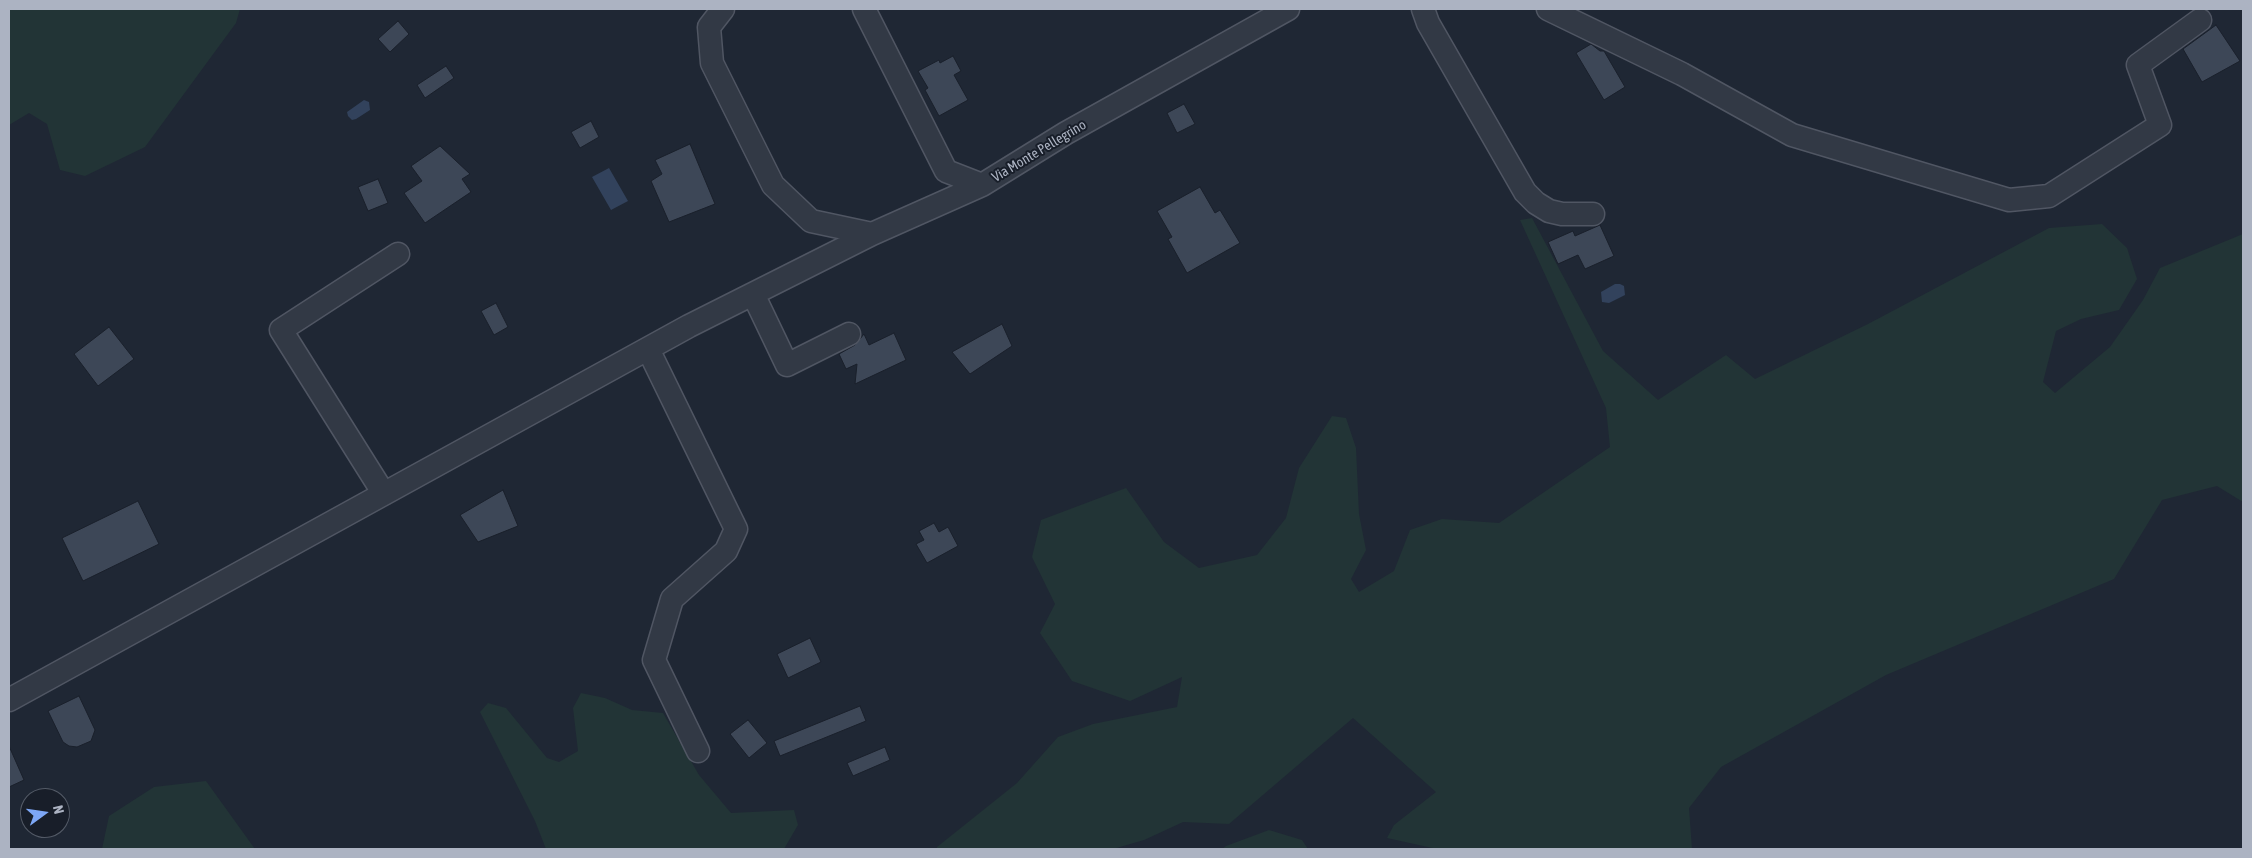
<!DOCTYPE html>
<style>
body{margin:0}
#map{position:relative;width:2252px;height:858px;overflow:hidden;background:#1f2734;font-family:"Asap Condensed",sans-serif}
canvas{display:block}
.frame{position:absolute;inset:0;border:10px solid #acb3c2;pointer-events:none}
.north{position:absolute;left:20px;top:788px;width:50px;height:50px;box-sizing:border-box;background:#181e29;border:1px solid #535a66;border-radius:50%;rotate:76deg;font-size:14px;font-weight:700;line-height:20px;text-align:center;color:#acb3c2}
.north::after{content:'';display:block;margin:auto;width:18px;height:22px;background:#7da7f6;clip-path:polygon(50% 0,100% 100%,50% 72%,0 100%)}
</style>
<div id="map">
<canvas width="2252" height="858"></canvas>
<div class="frame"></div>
<div class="north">N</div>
</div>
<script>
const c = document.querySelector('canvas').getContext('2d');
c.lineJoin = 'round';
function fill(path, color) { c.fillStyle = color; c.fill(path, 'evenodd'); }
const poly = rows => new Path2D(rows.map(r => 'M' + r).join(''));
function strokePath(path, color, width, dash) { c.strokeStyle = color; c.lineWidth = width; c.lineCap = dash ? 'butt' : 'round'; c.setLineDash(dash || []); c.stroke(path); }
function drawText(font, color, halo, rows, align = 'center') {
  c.font = font + ' "Asap Condensed",sans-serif'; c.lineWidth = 4; c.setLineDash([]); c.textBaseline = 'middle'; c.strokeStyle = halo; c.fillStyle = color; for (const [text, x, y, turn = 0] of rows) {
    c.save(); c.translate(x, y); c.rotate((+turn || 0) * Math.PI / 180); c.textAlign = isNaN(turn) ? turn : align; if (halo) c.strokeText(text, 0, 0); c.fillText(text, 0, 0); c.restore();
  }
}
const green = poly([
 [9,9,240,9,236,23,145,147,85,176,60,170,47,124,29,113,9,125],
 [1532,218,1603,351,1658,400,1726,355,1755,379,1868,324,2049,228,2102,224,2127,248,2137,279,2119,310,2081,319,2056,331,2043,382,2055,393,2110,347,2143,300,2160,268,2243,234,2243,502,2217,486,2162,500,2114,579,1886,675,1721,767,1689,808,1692,849,1437,849,1387,838,1394,825,1436,792,1353,718,1229,824,1183,822,1144,840,1113,849,937,849,937,847,1017,783,1058,737,1093,724,1177,707,1182,677,1130,701,1072,681,1040,633,1055,604,1032,557,1041,520,1126,488,1164,542,1199,568,1257,555,1286,518,1299,468,1332,416,1346,418,1356,448,1359,514,1366,550,1351,579,1359,592,1394,571,1410,530,1442,519,1499,523,1610,447,1606,408,1520,220],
 [581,693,605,698,632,710,663,713,699,775,731,813,794,810,798,825,784,849,546,849,535,821,480,712,488,703,506,708,547,758,559,762,578,751,573,708],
 [206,781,255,849,102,849,109,816,154,787],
 [1269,830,1302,840,1308,849,1222,849,1226,846]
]);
const water = poly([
 [364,100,369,102,370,110,356,119,352,120,348,116,347,112],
 [609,168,628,201,611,210,592,177],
 [1615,284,1620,284,1624,286,1625,295,1609,303,1602,302,1601,292]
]);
const building = poly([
 [398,21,409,34,390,52,378,39,398,21],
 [2216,25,2240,61,2202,82,2183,49,2216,25],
 [1591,44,1600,51,1604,51,1625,87,1604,100,1576,53,1591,44],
 [953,56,961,71,954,75,968,100,939,116,925,90,928,88,918,71,939,60,940,63,953,56],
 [446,66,454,78,425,98,417,85,446,66],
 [1184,104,1195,124,1177,133,1167,113,1184,104],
 [591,121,599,137,580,148,571,132,591,121],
 [690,144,715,204,669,222,651,181,662,174,655,160,690,144],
 [440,146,470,174,462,179,471,192,425,223,404,193,422,181,411,166,440,146],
 [378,179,388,203,368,211,358,187,378,179],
 [1200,187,1215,213,1220,210,1240,243,1187,273,1168,239,1172,237,1157,211,1200,187],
 [1600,225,1614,256,1585,269,1578,255,1558,264,1548,242,1573,231,1575,236,1600,225],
 [496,303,508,327,494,335,481,311,496,303],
 [1002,324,1012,346,970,374,952,352,1002,324],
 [109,327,134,359,98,386,74,354,109,327],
 [894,333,906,360,855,384,857,364,846,369,839,354,855,345,864,334,869,345,894,333],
 [503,490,518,526,478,542,460,515,503,490],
 [138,501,159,544,83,581,62,538,138,501],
 [934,523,939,532,948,527,958,546,927,563,916,544,924,540,919,531,934,523],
 [810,638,821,662,788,678,777,654,810,638],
 [79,696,95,730,91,741,77,747,69,746,63,742,48,711,79,696],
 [860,706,866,721,780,756,774,741,860,706],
 [748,720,767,743,749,758,730,734,748,720],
 [9,746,24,780,9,787,9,746],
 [885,747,890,760,853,776,847,763,885,747]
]);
const minor = poly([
 [723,9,709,27,712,63,773,185,811,221,872,234],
 [864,9,946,171,982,185,1066,133,1288,9],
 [1423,9,1428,23,1525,192,1536,203,1549,211,1562,214,1593,214],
 [1548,9,1682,74,1792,135,2009,200,2049,196,2160,125,2138,65,2200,20],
 [753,294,787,365,849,334],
 [648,349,736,529,726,551,672,599,654,660,698,751],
 [384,494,281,330,398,254],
 [9,700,689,326,872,234,982,185]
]);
const streetNames = [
 ["Via Monte Pellegrino",1039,151,-31]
];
fill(green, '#223436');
fill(water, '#32425c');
fill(building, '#3d4757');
strokePath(building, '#1a202b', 1);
strokePath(minor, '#505663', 25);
strokePath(minor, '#323945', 22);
drawText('14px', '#acb3c2', '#181e29', streetNames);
</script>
